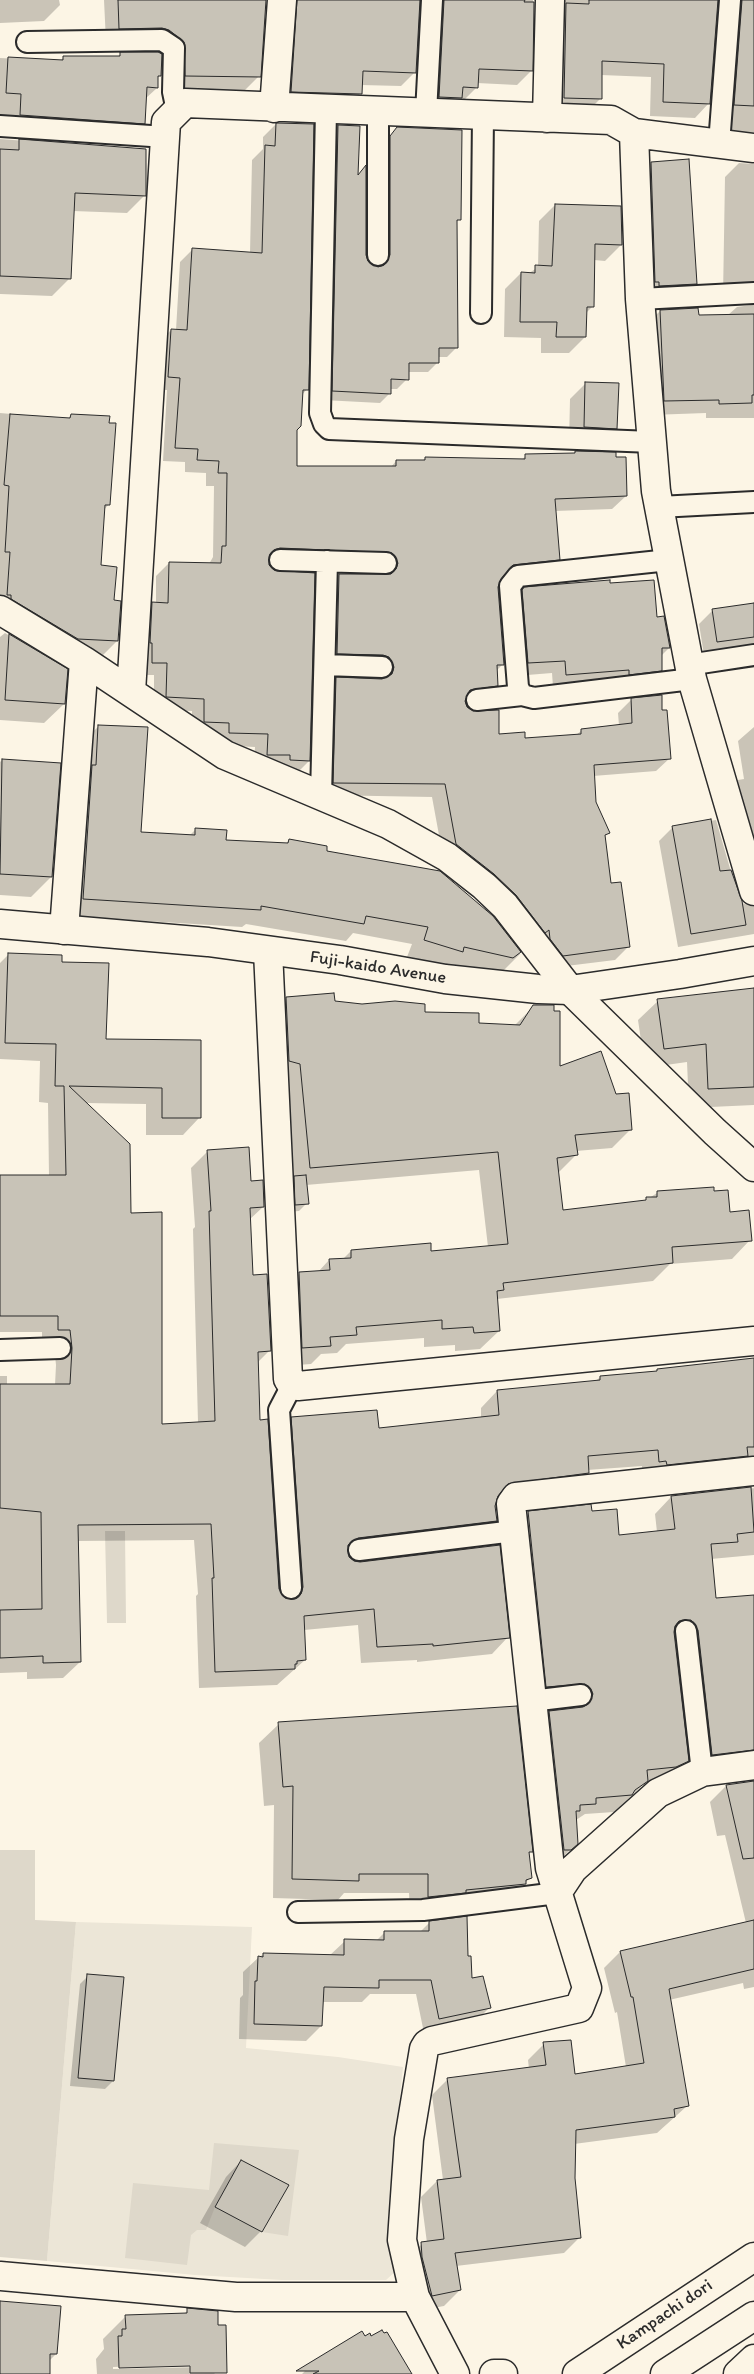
<!DOCTYPE html>
<style>
body{margin:0}
canvas{display:block;background:#fcf5e5}
</style>
<canvas width="754" height="2374"></canvas>
<script>
const c = document.querySelector('canvas').getContext('2d');
c.lineJoin = 'round';
function fill(path, color) { c.fillStyle = color; c.fill(path, 'evenodd'); }
const poly = rows => new Path2D(rows.map(r => 'M' + r).join(''));
function strokePath(path, color, width, dash) { c.strokeStyle = color; c.lineWidth = width; c.lineCap = dash ? 'butt' : 'round'; c.setLineDash(dash || []); c.stroke(path); }
function drawText(font, color, halo, rows, align = 'center') {
  c.font = font + ' Itim,sans-serif'; c.lineWidth = 5; c.setLineDash([]); c.textBaseline = 'middle'; c.strokeStyle = halo; c.fillStyle = color; for (const [text, x, y, turn = 0] of rows) {
    c.save(); c.translate(x, y); c.rotate((+turn || 0) * Math.PI / 180); c.textAlign = isNaN(turn) ? turn : align; if (halo) c.strokeText(text, 0, 0); c.fillText(text, 0, 0); c.restore();
  }
}
const built = poly([
 [76,1922,252,1927,246,2048,338,2057,403,2067,391,2183,391,2242,397,2270,386,2280,282,2280,195,2275,47,2261]
]);
const green = poly([
 [105,1531,125,1531,126,1623,107,1623],
 [0,1850,35,1850,35,1920,76,1922,47,2261,0,2257],
 [214,2143,299,2150,288,2236,262,2232,288,2185,241,2160,215,2207,206,2230,197,2230,191,2235,187,2265,125,2258,133,2183,209,2190]
]);
const shadow = poly([
 [0,0,59,0,60,5,44,21,0,23],
 [104,0,265,0,259,76,245,90,172,90,167,52,148,42,106,42],
 [274,0,533,0,531,71,517,85,477,83,477,87,463,101,425,111,425,4,419,2,415,72,401,86,361,85,360,94,346,108,277,105],
 [542,0,754,0,754,155,726,144,723,4,717,3,709,103,695,118,650,116,651,77,601,75,600,99,586,113,550,112],
 [121,54,160,75,157,79,157,88,145,99,143,123,126,141,0,132,0,58,60,61,64,57,117,57],
 [276,124,307,389,302,395,296,430,296,468,391,467,396,461,422,461,425,458,521,460,526,456,573,455,575,452,626,496,612,509,555,511,559,559,545,572,500,578,497,587,503,664,496,671,497,685,484,698,464,702,466,707,498,735,524,740,575,736,582,730,619,726,618,713,631,700,661,711,670,758,656,771,593,776,595,802,608,832,604,836,610,885,628,947,615,960,550,968,443,857,432,797,321,795,323,692,336,679,381,680,376,670,324,666,326,588,339,575,384,575,380,566,373,564,268,561,309,761,296,774,254,767,255,747,216,745,192,735,192,711,154,710,154,675,139,675,140,617,153,604,156,604,156,576,169,563,209,564,213,557,214,486,206,486,206,473,185,472,185,462,163,461,167,390,155,390,158,343,171,330,176,330,180,262,193,249,250,253,252,160,263,149,263,137],
 [338,126,357,176,367,262,377,268,381,266,381,147,398,128,459,219,456,223,456,348,447,357,438,357,438,362,428,372,407,372,407,379,397,389,390,389,390,393,380,403,323,400,328,136],
 [0,139,145,150,145,195,127,213,73,211,69,279,52,296,0,294],
 [651,163,696,284,681,298,645,300,637,177],
 [739,163,754,164,754,418,706,418,706,413,651,415,646,325,660,311,697,316,728,315,737,307,751,305,750,300,723,296,725,177],
 [555,205,621,245,605,261,594,260,593,306,585,314,585,337,569,353,541,353,541,338,504,337,505,289,521,273,528,274,538,267,539,221],
 [586,383,616,428,600,444,569,443,570,399],
 [0,413,68,419,71,415,109,504,103,511,100,567,113,601,117,641,103,655,63,653,0,615],
 [609,584,656,619,669,648,661,656,661,670,648,683,553,687,552,673,515,676,510,604,525,588],
 [754,603,754,648,704,655,699,624,713,610],
 [5,633,66,670,64,704,44,723,0,720,0,637],
 [99,726,140,833,189,836,196,829,225,841,285,845,289,840,325,852,492,917,520,954,503,971,495,975,448,965,444,968,407,957,412,944,353,933,346,941,246,924,242,927,66,916,81,743],
 [754,727,754,895,724,794,738,780,744,779,738,741],
 [2,760,51,877,31,897,0,895,0,762],
 [716,820,738,896,742,903,754,907,754,934,678,947,659,841,673,827],
 [9,954,61,963,104,1040,199,1118,183,1135,146,1135,146,1104,85,1103,130,1214,161,1425,198,1423,193,1229,195,1227,191,1168,208,1151,250,1183,263,1207,249,1220,251,1277,270,1350,257,1363,258,1421,278,1589,287,1603,275,1435,292,1418,377,1430,481,1419,481,1408,497,1391,596,1381,600,1377,654,1373,657,1370,754,1359,754,1555,711,1559,715,1599,754,1596,754,1987,744,1989,743,1983,669,2000,687,2106,657,2133,574,2144,573,2178,580,2237,564,2253,456,2266,460,2290,444,2306,416,2311,406,2260,422,2244,427,2243,421,2197,437,2181,443,2180,432,2095,448,2079,529,2069,528,2060,544,2044,574,2075,626,2067,617,2012,615,2013,604,1968,620,1952,746,1923,725,1835,717,1836,710,1802,726,1786,754,1781,750,1772,696,1771,679,1640,673,1636,687,1761,671,1777,658,1783,643,1785,614,1812,585,1814,576,1820,577,1843,560,1860,533,1729,549,1712,576,1709,574,1704,530,1703,511,1529,528,1513,590,1506,591,1513,618,1537,657,1532,655,1514,671,1497,754,1488,751,1479,643,1478,642,1466,587,1470,588,1473,571,1489,496,1499,496,1521,479,1537,348,1553,348,1557,353,1562,508,1637,492,1654,417,1662,417,1660,361,1663,358,1625,304,1630,305,1660,277,1685,199,1688,196,1596,198,1594,194,1540,77,1541,80,1662,63,1678,27,1679,27,1672,0,1673,0,1376,7,1376,7,1385,55,1385,56,1365,54,1346,42,1346,42,1332,0,1332,0,1177,49,1177,48,1103,39,1102,40,1061,0,1059,0,963],
 [754,989,754,1105,689,1108,687,1062,645,1068,638,1020,658,1001],
 [286,999,423,1013,478,1024,514,1026,534,1006,559,1068,615,1095,631,1129,612,1148,576,1151,576,1155,558,1173,562,1211,643,1202,657,1193,713,1192,750,1240,732,1259,670,1264,653,1281,497,1299,499,1331,480,1349,455,1351,455,1345,424,1347,424,1338,346,1344,337,1353,321,1354,311,1364,284,1366,281,1292,299,1274,318,1272,329,1260,343,1259,351,1251,430,1252,488,1247,479,1170,306,1185,307,1203,299,1211,288,1212,268,1017],
 [279,1724,531,1851,528,1854,530,1878,511,1897,410,1916,409,1893,344,1893,338,1900,273,1898,274,1805,264,1806,259,1743],
 [430,1922,466,1957,471,1979,489,2008,474,2023,424,2033,416,1994,370,1994,362,2002,322,2002,321,2026,306,2041,239,2039,240,1998,243,1995,243,1972,259,1957,264,1954,329,1956,345,1941,376,1941,385,1932,420,1932],
 [88,1976,113,2081,105,2089,70,2086,80,1984],
 [241,2161,261,2231,245,2247,200,2223,226,2177],
 [0,2302,56,2354,49,2361,49,2374,0,2374],
 [188,2310,217,2326,226,2363,214,2374,97,2374,96,2359,104,2349,103,2339,126,2316,183,2315],
 [204,2364,204,2367,113,2369,113,2367],
 [365,2338,410,2374,302,2374,315,2361]
]);
const building = poly([
 [118,0,266,0,261,77,185,76,184,42,169,30,162,28,119,29,118,0],
 [297,0,420,0,416,73,363,71,362,94,291,92,297,0],
 [444,0,525,0,524,2,534,2,533,71,479,69,478,88,463,87,462,98,439,97,444,0],
 [589,0,718,0,710,104,663,102,664,64,602,61,602,99,564,98,566,3,589,4,589,0],
 [742,0,754,0,754,106,734,105,742,0],
 [120,52,158,52,162,54,161,76,158,76,158,88,147,87,145,124,20,115,21,94,6,93,8,57,63,60,63,56,120,56,120,52],
 [276,123,314,124,309,390,303,390,301,426,297,430,297,466,396,466,396,460,425,460,425,457,525,459,525,454,575,453,575,451,616,452,616,457,626,457,627,496,555,499,560,560,513,565,501,579,498,587,504,665,497,665,498,686,470,690,465,701,467,707,473,711,499,710,499,734,525,732,525,738,581,734,581,729,632,723,631,698,662,695,662,710,667,710,671,759,594,765,596,802,610,833,605,835,611,883,621,882,630,947,563,956,550,939,549,930,545,933,516,895,494,874,456,844,445,784,333,783,336,677,382,679,392,674,394,667,389,657,383,655,337,654,339,574,391,574,396,569,398,563,392,553,280,548,274,550,270,554,269,565,274,570,315,573,310,761,290,760,290,755,267,755,268,734,229,733,229,723,204,722,204,699,166,697,167,663,152,663,152,643,150,643,152,602,168,603,169,562,221,563,222,546,226,546,227,473,218,473,219,461,197,460,198,449,175,448,180,378,168,377,171,329,187,330,192,248,262,253,265,145,275,146,276,123],
 [338,125,360,126,358,175,366,165,366,255,368,261,378,267,384,265,390,255,390,136,397,127,462,130,461,220,457,220,458,348,439,348,439,363,409,363,409,380,391,379,391,394,332,391,338,125],
 [19,139,146,149,146,196,75,193,71,279,0,276,0,149,19,150,19,139],
 [689,159,697,284,659,286,659,282,655,282,651,162,689,159],
 [555,204,621,206,622,245,595,244,594,307,587,307,586,337,556,337,557,322,520,322,521,272,535,273,535,265,552,266,555,204],
 [698,308,699,315,754,314,754,395,752,395,752,403,719,404,719,400,664,401,660,310,698,308],
 [585,382,619,383,617,429,584,427,585,382],
 [10,414,70,418,71,414,110,416,109,423,116,423,110,505,105,505,101,565,117,567,114,600,121,601,118,641,78,639,11,599,11,595,7,595,10,552,5,552,9,486,4,485,10,414],
 [610,580,610,583,654,580,657,617,664,616,670,648,662,648,662,671,629,675,629,670,566,675,565,661,528,663,522,590,524,587,610,580],
 [754,603,754,637,717,642,712,609,754,603],
 [9,634,68,669,65,704,5,700,9,634],
 [98,725,148,727,141,832,195,835,195,828,227,830,226,840,288,843,289,839,327,846,327,851,440,871,493,916,521,952,513,958,464,947,463,952,424,940,428,927,366,916,364,924,261,906,261,910,83,899,92,765,96,765,98,725],
 [2,759,61,763,52,877,0,874,2,759],
 [711,819,720,871,731,870,742,901,746,925,691,934,672,826,711,819],
 [8,953,62,955,62,962,109,963,106,1039,201,1040,201,1118,162,1118,162,1088,69,1086,130,1144,131,1213,162,1212,162,1424,215,1421,209,1211,211,1211,207,1150,249,1147,251,1181,263,1180,264,1207,250,1208,253,1275,267,1274,271,1351,258,1352,260,1420,268,1419,279,1589,285,1598,297,1598,301,1594,303,1587,291,1417,377,1410,379,1428,499,1415,497,1390,600,1380,600,1376,657,1371,657,1369,754,1358,754,1447,747,1447,748,1456,667,1465,666,1461,659,1462,658,1450,588,1456,589,1473,508,1484,498,1496,495,1506,497,1521,358,1538,348,1545,349,1557,354,1561,360,1562,500,1545,510,1638,433,1646,433,1644,377,1647,374,1609,304,1616,306,1660,297,1661,297,1664,295,1664,295,1669,215,1672,212,1578,214,1578,211,1524,78,1525,81,1662,43,1663,43,1656,0,1658,0,1610,42,1609,41,1512,0,1508,0,1384,70,1384,72,1348,70,1330,58,1330,58,1316,0,1316,0,1175,66,1175,64,1086,55,1086,56,1044,5,1043,8,953],
 [754,988,754,1087,708,1089,706,1044,664,1049,657,999,754,988],
 [334,993,335,1001,362,1004,395,1001,425,1004,425,1012,479,1013,479,1023,520,1025,533,1005,554,1005,554,1011,560,1011,560,1066,601,1051,616,1094,629,1093,632,1130,575,1135,578,1155,557,1158,563,1210,646,1200,646,1197,657,1197,657,1191,714,1187,714,1191,728,1190,730,1212,749,1210,752,1241,672,1247,673,1263,503,1283,504,1290,497,1291,500,1331,474,1333,473,1327,442,1329,442,1320,356,1327,357,1335,330,1337,331,1346,302,1348,299,1272,330,1270,329,1259,351,1258,351,1250,431,1243,431,1251,508,1244,498,1152,310,1168,300,1064,289,1061,286,997,334,993],
 [306,1175,309,1204,295,1205,294,1176,306,1175],
 [751,1487,754,1532,737,1534,738,1542,711,1544,716,1598,754,1595,754,1750,712,1755,698,1630,691,1620,679,1621,675,1626,674,1632,689,1761,676,1767,647,1770,648,1781,635,1790,632,1795,596,1798,596,1804,580,1805,580,1811,576,1811,578,1844,571,1850,564,1850,549,1711,583,1707,588,1704,593,1694,590,1688,585,1684,546,1687,528,1511,591,1504,592,1511,617,1509,619,1535,675,1529,671,1496,751,1487],
 [517,1706,533,1852,529,1852,532,1878,526,1880,526,1884,466,1890,466,1893,428,1897,428,1874,359,1874,359,1881,292,1879,293,1786,283,1787,278,1722,517,1706],
 [754,1781,754,1858,743,1859,726,1785,754,1781],
 [467,1916,468,1956,471,1956,472,1978,483,1976,491,2008,439,2019,431,1980,379,1980,379,1988,324,1987,322,2026,254,2024,255,1981,257,1981,258,1956,263,1957,263,1953,344,1955,344,1939,384,1940,384,1931,429,1931,429,1921,467,1916],
 [754,1920,754,1969,669,1989,689,2106,674,2109,675,2117,576,2130,575,2178,581,2238,455,2253,461,2290,432,2296,422,2257,421,2242,444,2239,437,2180,461,2177,447,2078,546,2065,543,2042,571,2040,575,2074,644,2063,633,1997,631,1997,620,1951,754,1920],
 [87,1974,124,1977,114,2081,78,2078,87,1974],
 [241,2160,289,2185,262,2232,215,2207,241,2160],
 [0,2301,61,2306,57,2354,50,2354,50,2374,0,2374,0,2301],
 [187,2308,218,2311,218,2325,226,2325,227,2373,190,2373,190,2366,119,2368,118,2336,122,2336,122,2329,126,2329,125,2315,187,2313,187,2308],
 [382,2330,384,2333,387,2332,412,2374,313,2374,319,2371,296,2371,362,2331,365,2336,370,2333,371,2336,382,2330]
]);
const service = poly([
 [27,42,162,40,174,48,173,92,177,111],
 [326,110,320,413,324,424,329,429,652,442],
 [378,111,378,255],
 [426,113,432,0],
 [0,126,166,137],
 [719,144,730,0],
 [640,299,754,293],
 [481,313,483,115],
 [659,507,754,502],
 [280,560,386,563],
 [669,560,518,576,510,586,518,687,522,695,534,698,692,679],
 [325,665,382,667],
 [688,665,754,655],
 [477,700,522,695],
 [321,795,327,561],
 [0,1350,60,1348],
 [359,1550,514,1531],
 [291,1588,279,1410,292,1385],
 [686,1631,702,1772],
 [531,1701,581,1695],
 [298,1912,423,1910,557,1893]
]);
const minor = poly([
 [274,108,282,0],
 [547,118,550,0],
 [634,133,640,299,656,491,692,679,754,891],
 [0,610,84,661,225,755,388,824,447,857,484,886,505,906,570,990,715,1132,754,1167],
 [131,692,166,122,185,103,611,120,634,133,754,148],
 [64,930,84,661],
 [268,951,288,1379,292,1385,298,1386,754,1341],
 [557,1893,573,1869,658,1793,702,1772,754,1765],
 [0,2276,236,2297,415,2297],
 [455,2374,415,2297,402,2240,409,2139,424,2049,427,2044,432,2041,579,2008,587,1988,550,1868,511,1504,516,1497,754,1471],
 [494,2374,503,2374],
 [738,2374,754,2359]
]);
const secondary = poly([
 [0,924,208,942,340,960,445,979,538,989,570,990,680,974,754,961]
]);
const primary = poly([
 [577,2374,754,2257],
 [665,2374,754,2316]
]);
const streetNames = [
 ["Fuji-kaido Avenue",378,968,9],
 ["Kampachi dori",665,2315,-34]
];
fill(built, '#ece6d7');
fill(green, '#ded8ca');
fill(shadow, '#0003');
fill(building, '#c8c3b7');
strokePath(building, '#2b2b2b', 1);
strokePath(service, '#2b2b2b', 24);
strokePath(minor, '#2b2b2b', 31);
strokePath(secondary, '#2b2b2b', 31);
strokePath(primary, '#2b2b2b', 31);
strokePath(service, '#fcf5e5', 20);
strokePath(minor, '#fcf5e5', 28);
strokePath(secondary, '#fcf5e5', 28);
strokePath(primary, '#fcf5e5', 28);
drawText('18px', '#2b2b2b', '#fcf5e5', streetNames);
</script>
